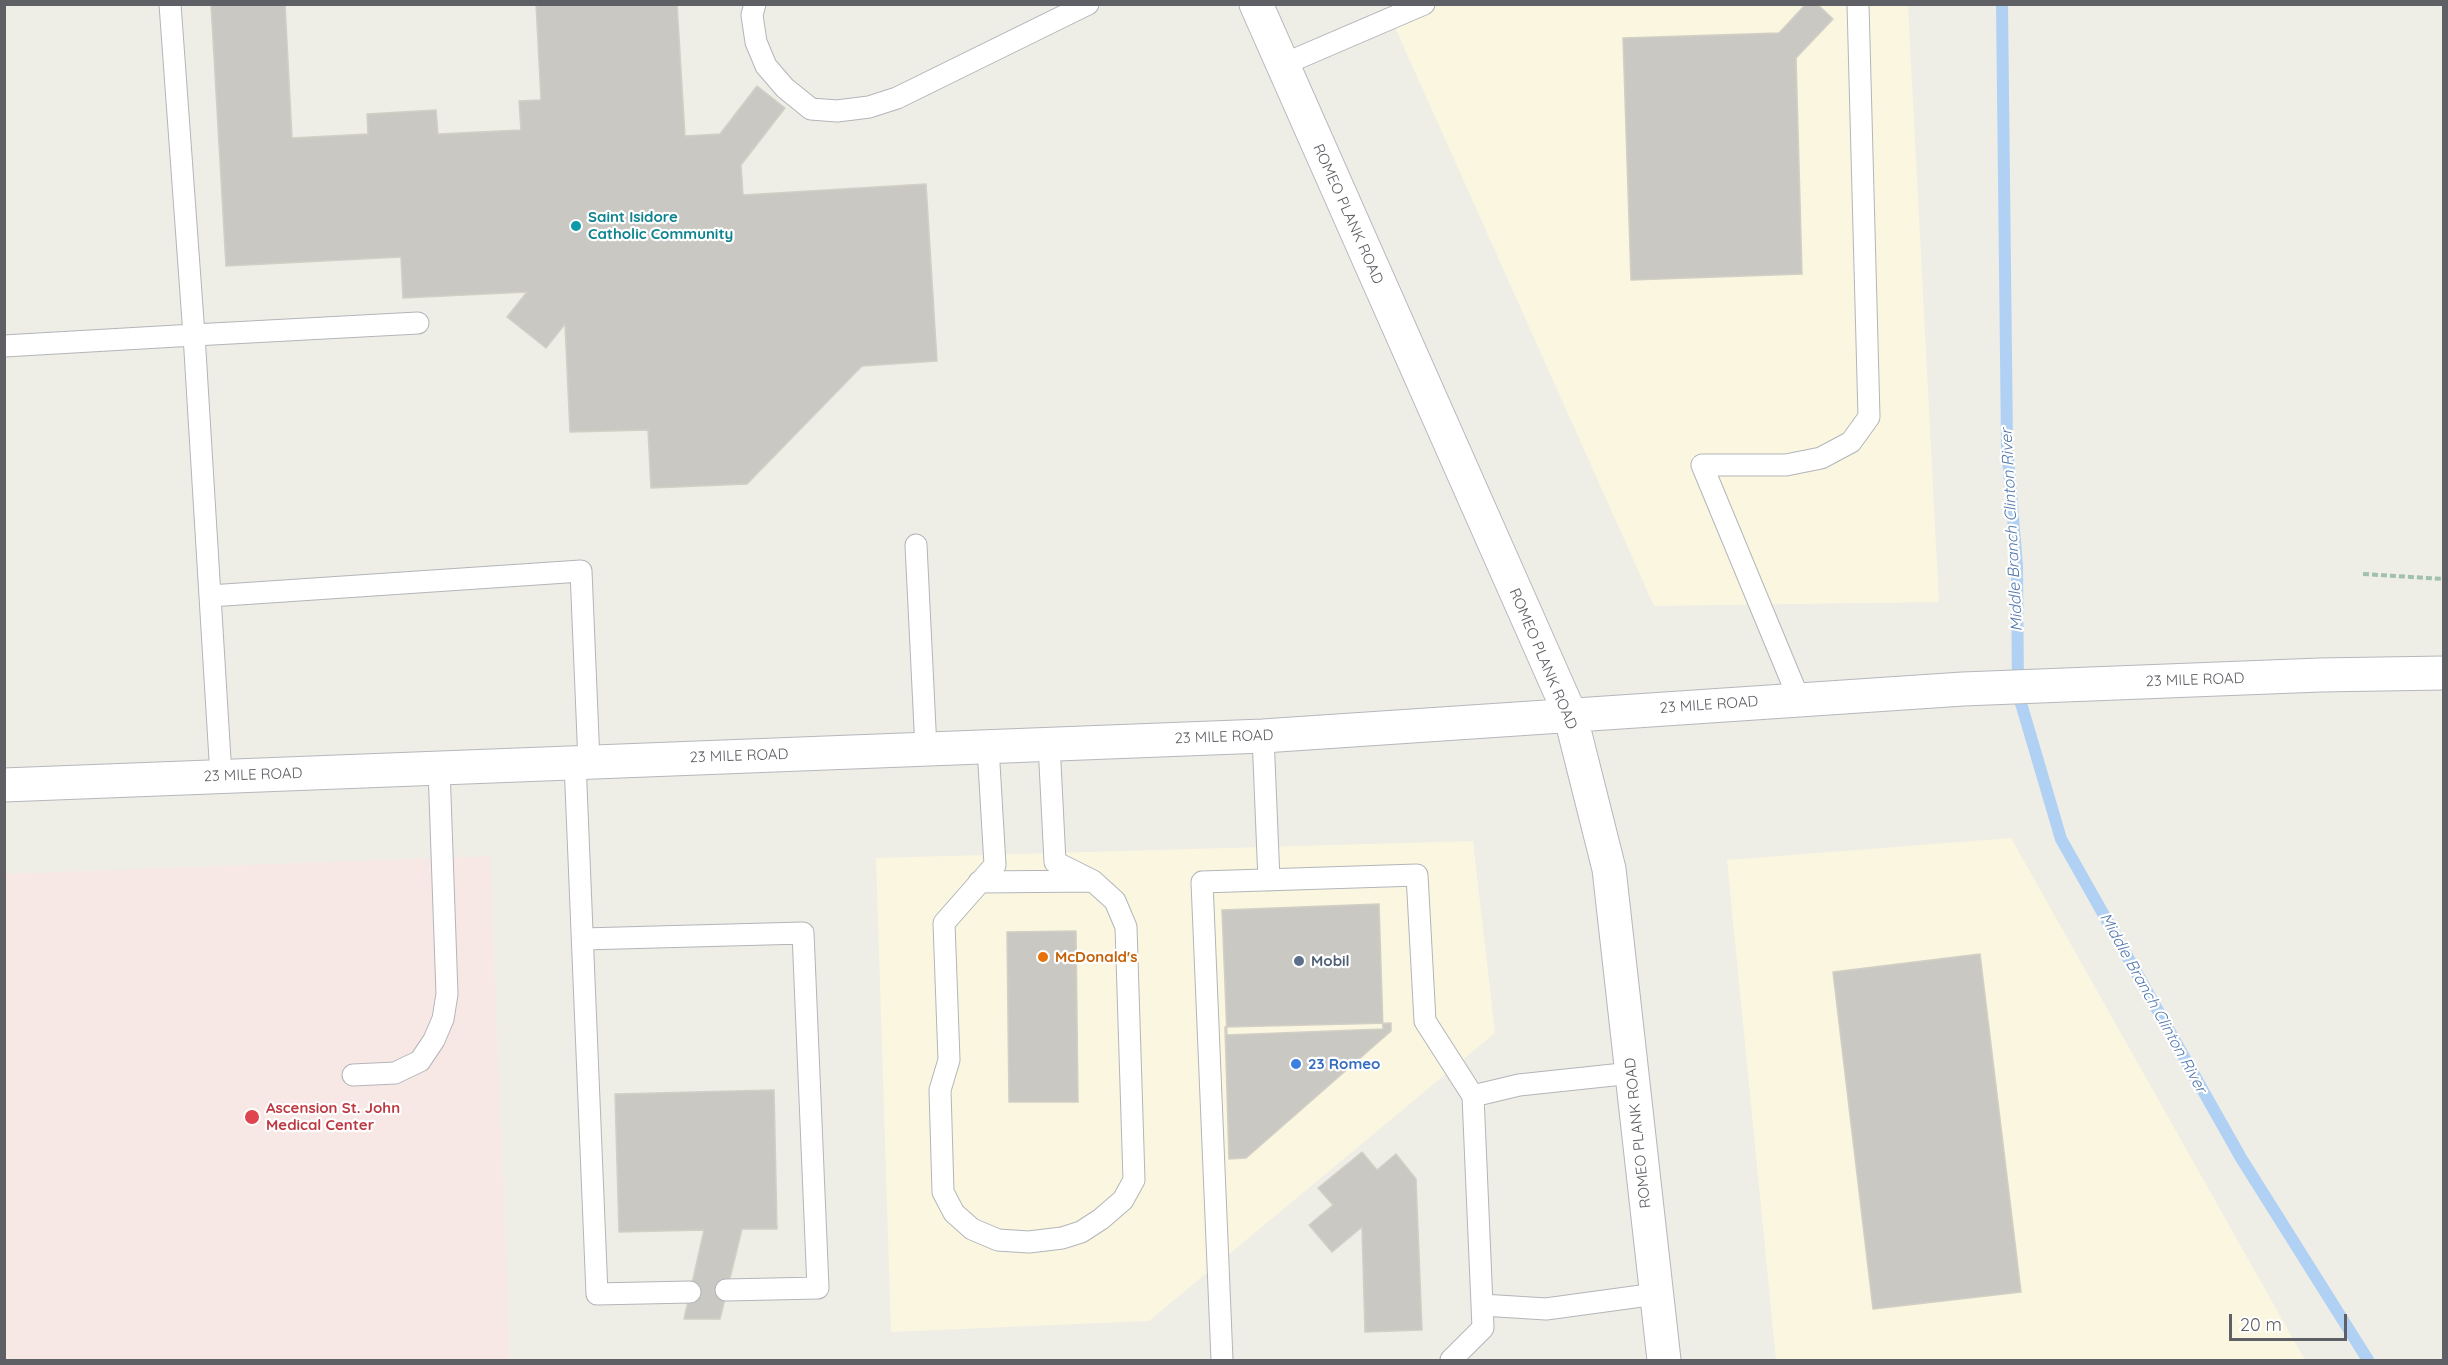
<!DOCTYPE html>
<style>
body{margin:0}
#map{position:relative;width:2448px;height:1365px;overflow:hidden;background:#eeede6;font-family:Quicksand,sans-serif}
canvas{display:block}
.frame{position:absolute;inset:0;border:6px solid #5e6065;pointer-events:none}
.scale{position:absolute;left:2229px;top:1314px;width:118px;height:27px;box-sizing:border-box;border:3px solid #5e6065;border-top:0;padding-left:8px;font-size:18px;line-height:21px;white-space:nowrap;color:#5e6065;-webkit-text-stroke:4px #fff;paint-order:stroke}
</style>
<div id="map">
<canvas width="2448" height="1365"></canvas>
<div class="frame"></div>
<div class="scale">20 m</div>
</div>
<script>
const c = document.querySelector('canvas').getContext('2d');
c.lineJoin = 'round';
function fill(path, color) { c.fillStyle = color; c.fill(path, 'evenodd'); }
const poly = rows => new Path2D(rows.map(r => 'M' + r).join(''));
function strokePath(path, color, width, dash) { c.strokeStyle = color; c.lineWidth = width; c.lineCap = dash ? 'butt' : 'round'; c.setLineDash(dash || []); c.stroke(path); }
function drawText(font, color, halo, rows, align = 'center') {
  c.font = font + ' Quicksand,sans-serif'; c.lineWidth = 4.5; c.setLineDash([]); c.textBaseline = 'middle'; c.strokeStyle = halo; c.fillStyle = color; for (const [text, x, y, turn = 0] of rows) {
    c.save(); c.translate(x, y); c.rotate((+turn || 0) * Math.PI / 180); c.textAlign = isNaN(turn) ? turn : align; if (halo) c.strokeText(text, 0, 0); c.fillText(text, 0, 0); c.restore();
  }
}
const commercial = poly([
 [1385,5,1908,5,1939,602,1654,606],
 [2011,838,2305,1360,1776,1360,1727,860],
 [1473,841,1495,1033,1149,1321,891,1332,876,858]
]);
const medical = poly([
 [490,856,510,1360,5,1360,4,874]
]);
const stream = poly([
 [2002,4,2007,445,2017,566,2018,693,2061,839,2241,1158,2368,1360]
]);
const building = poly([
 [211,4,285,4,292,138,368,134,367,114,436,110,438,134,521,130,519,101,541,100,536,4,677,4,685,136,720,134,757,86,785,108,741,165,743,195,926,184,937,361,862,366,747,484,651,488,648,430,570,432,565,324,546,348,507,317,527,292,403,298,401,257,226,266,211,4],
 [1806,4,1817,4,1833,19,1796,58,1802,274,1631,280,1623,38,1779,33,1806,4],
 [1379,904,1383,1029,1227,1035,1222,910,1379,904],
 [1076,931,1078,1102,1009,1102,1007,932,1076,931],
 [1980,954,2021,1292,1873,1309,1833,972,1980,954],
 [1391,1023,1391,1031,1246,1158,1229,1159,1225,1027,1391,1023],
 [774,1090,777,1229,742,1229,720,1319,684,1319,704,1230,619,1232,615,1094,774,1090],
 [1362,1152,1377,1170,1396,1154,1416,1179,1422,1330,1365,1332,1362,1227,1332,1252,1309,1225,1333,1205,1318,1188,1362,1152]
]);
const path = poly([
 [2363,574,2444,579]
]);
const lane = poly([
 [170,4,194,335,418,323],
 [755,4,752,15,756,42,766,66,785,88,811,109,837,111,869,107,897,98,1088,4],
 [1282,65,1424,4],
 [4,346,194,335,221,776],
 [916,545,926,749],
 [210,596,581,571,589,762],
 [1799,699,1702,465,1786,465,1821,458,1851,442,1869,417,1858,4],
 [1263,736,1269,880],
 [988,747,995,865,944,923,949,1060,940,1090,943,1192,954,1213,972,1229,998,1240,1029,1242,1062,1238,1081,1232,1101,1219,1123,1200,1134,1180,1126,927,1115,901,1093,881,1055,862,1049,744],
 [575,762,597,1294,690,1292],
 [979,882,1092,881],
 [583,939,803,933,818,1288,726,1290],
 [353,1075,395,1073,420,1061,434,1040,443,1019,447,994,439,768],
 [1473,1096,1519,1085,1632,1073],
 [1482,1305,1546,1309,1656,1294],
 [1222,1360,1202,882,1417,875,1425,1021,1473,1096,1483,1328,1451,1360]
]);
const secondary = poly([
 [1256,4,1570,714,1609,869,1664,1360],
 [4,785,1263,736,1963,689,2320,675,2444,673]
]);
const markers = [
 [576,226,6,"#0f9aa8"],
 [1043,957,6,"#e8710a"],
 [1299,961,6,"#5c6f8a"],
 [1296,1064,6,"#3f7fe0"],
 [252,1117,8,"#e0444e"]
];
const streetNames = [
 ["ROMEO PLANK ROAD",1348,214,66],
 ["ROMEO PLANK ROAD",1543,659,67],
 ["23 MILE ROAD",2195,680,-2],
 ["23 MILE ROAD",1709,705,-4],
 ["23 MILE ROAD",1224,737,-2],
 ["23 MILE ROAD",739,756,-2],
 ["23 MILE ROAD",253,775,-2],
 ["ROMEO PLANK ROAD",1638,1133,-96]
];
const cultureNames = [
 ["Saint Isidore",588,217],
 ["Catholic Community",588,234]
];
const foodNames = [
 ["McDonald's",1055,957]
];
const serviceNames = [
 ["Mobil",1311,961]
];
const shopNames = [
 ["23 Romeo",1308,1064]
];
const healthNames = [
 ["Ascension St. John",266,1108],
 ["Medical Center",266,1125]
];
const waterNames = [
 ["Middle Branch Clinton River",2012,530,-93],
 ["Middle Branch Clinton River",2153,1003,61]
];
fill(commercial, '#faf6e0');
fill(medical, '#f8e8e5');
strokePath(stream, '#b0d1f4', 12);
fill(building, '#cac8c3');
strokePath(building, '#d2cfc5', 1.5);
strokePath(lane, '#b3b5b9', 23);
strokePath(secondary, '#b5b7bc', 35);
strokePath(path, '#a0c2ac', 4, [6, 3]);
strokePath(lane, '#fff', 21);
strokePath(secondary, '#fff', 33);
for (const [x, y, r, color] of markers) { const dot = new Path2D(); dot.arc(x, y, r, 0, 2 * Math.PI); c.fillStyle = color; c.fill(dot); strokePath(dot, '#fff', 2); }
drawText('15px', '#5e6065', '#fff', streetNames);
drawText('bold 15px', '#0d838f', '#fff', cultureNames, 'left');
drawText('bold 15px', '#c56008', '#fff', foodNames, 'left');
drawText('bold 15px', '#4e5e75', '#fff', serviceNames, 'left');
drawText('bold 15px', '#366cbe', '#fff', shopNames, 'left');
drawText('bold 15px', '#be3a42', '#fff', healthNames, 'left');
drawText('italic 16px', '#5278ad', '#fff', waterNames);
</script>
